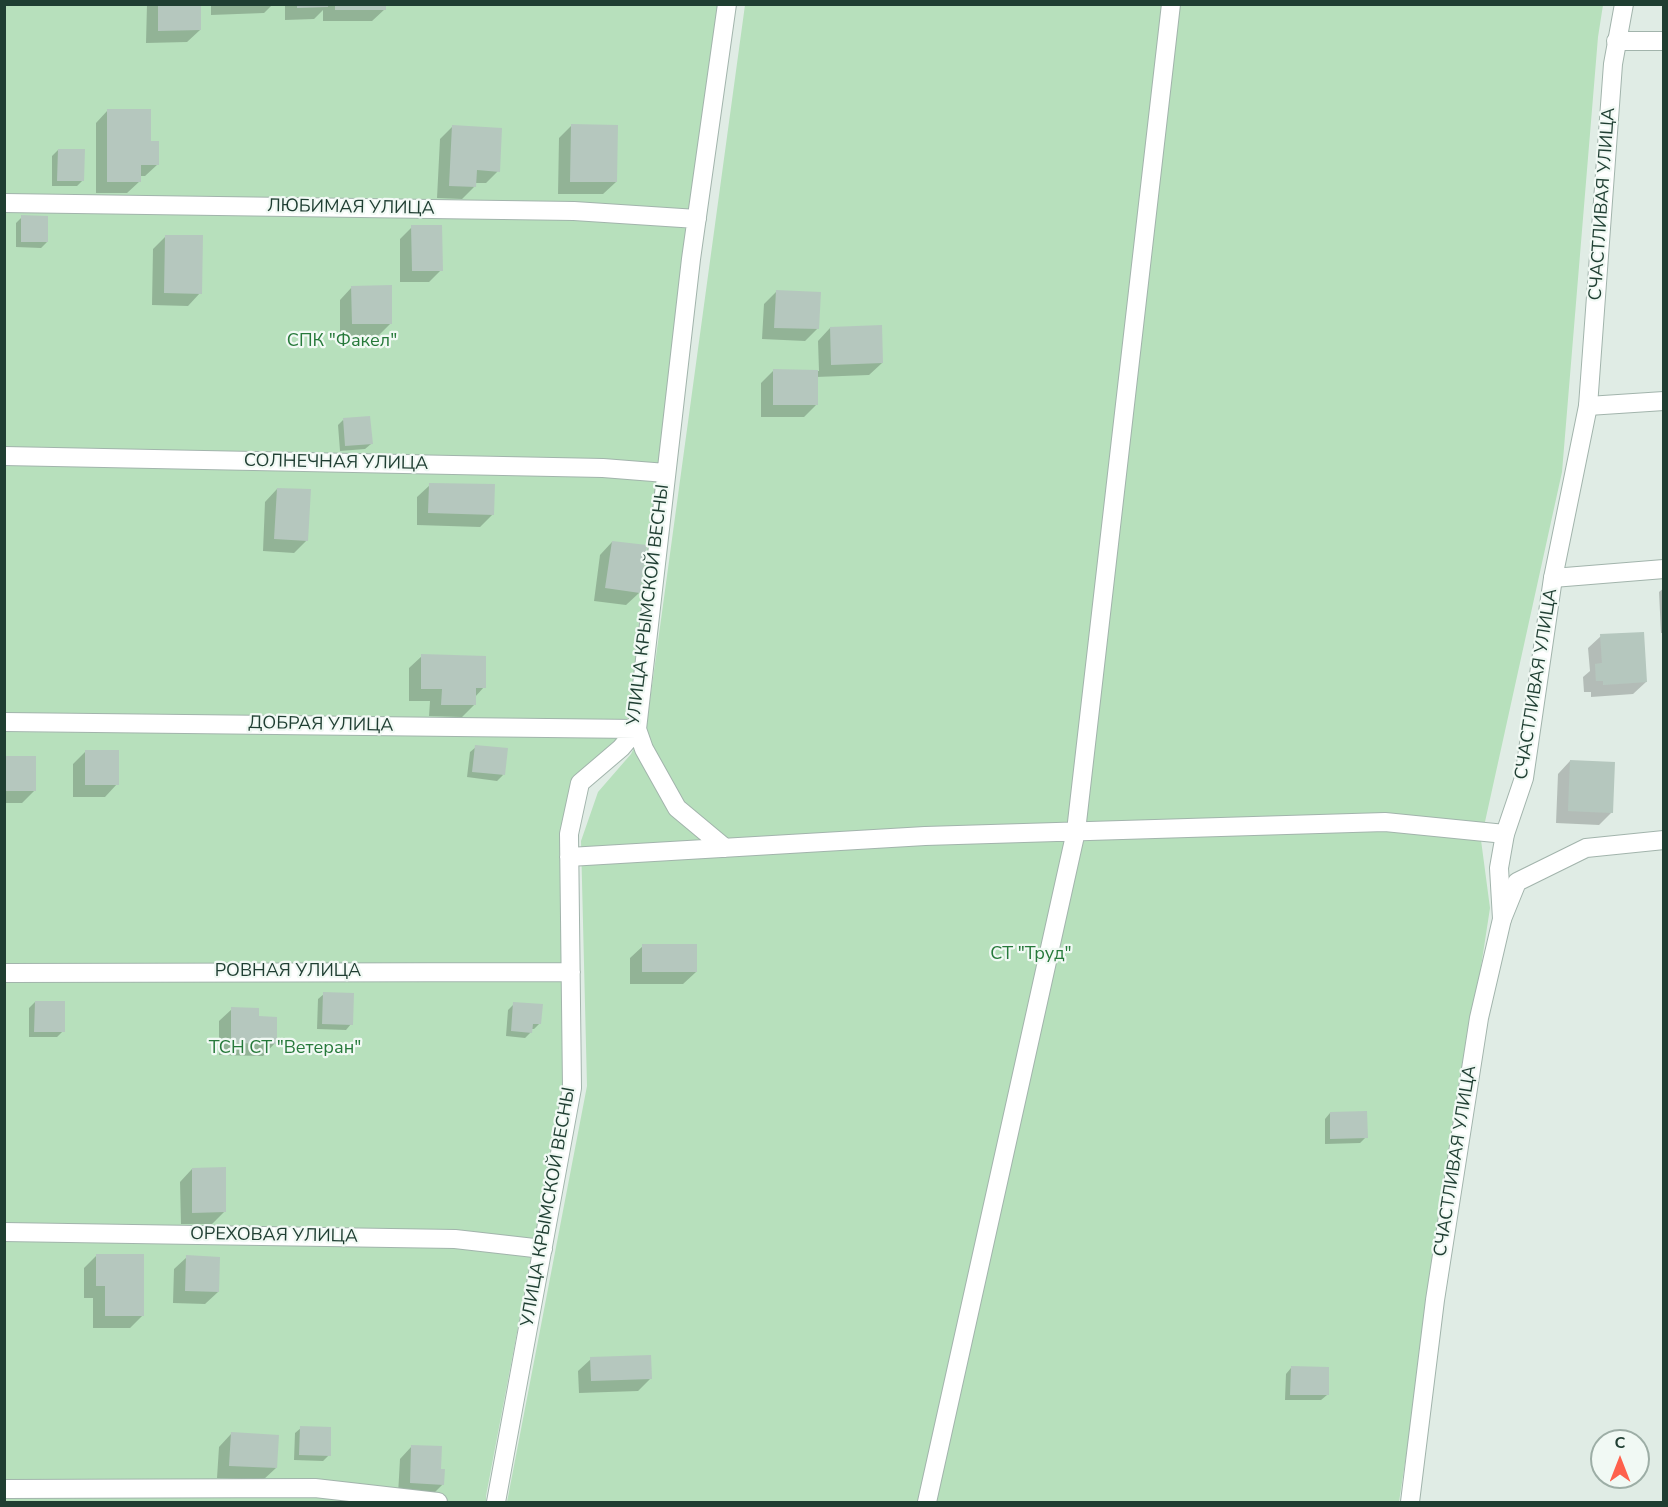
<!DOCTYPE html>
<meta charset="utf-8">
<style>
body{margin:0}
#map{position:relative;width:1668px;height:1507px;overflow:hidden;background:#e0ece5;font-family:"Nunito Sans",sans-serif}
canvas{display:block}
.frame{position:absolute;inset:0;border:6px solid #1f3e32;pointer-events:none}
.north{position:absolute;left:1590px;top:1429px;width:60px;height:60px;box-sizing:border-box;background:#f1f9f4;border:2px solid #9daea6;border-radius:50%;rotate:0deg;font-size:16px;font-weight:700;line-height:24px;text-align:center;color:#1f3e32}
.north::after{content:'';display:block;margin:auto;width:21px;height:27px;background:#fe604c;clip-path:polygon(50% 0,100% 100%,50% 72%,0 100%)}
</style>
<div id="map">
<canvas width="1668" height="1507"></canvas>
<div class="frame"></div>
<div class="north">С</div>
</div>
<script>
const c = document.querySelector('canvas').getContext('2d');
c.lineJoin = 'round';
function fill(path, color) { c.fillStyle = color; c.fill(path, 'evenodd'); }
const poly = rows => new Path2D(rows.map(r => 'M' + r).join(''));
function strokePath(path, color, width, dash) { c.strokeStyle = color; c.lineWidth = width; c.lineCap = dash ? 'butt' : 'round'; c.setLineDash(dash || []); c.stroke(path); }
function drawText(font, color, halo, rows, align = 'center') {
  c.font = font + ' "Nunito Sans",sans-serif'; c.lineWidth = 4.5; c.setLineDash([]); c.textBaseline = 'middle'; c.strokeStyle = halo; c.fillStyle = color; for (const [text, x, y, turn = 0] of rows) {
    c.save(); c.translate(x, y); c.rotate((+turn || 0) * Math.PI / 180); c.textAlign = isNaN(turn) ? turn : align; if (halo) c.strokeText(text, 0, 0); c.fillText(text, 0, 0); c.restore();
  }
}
const green = poly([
 [5,5,727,5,637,729,5,722],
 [745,5,1603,5,1598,37,1562,472,1481,840,1490,908,1399,1502,507,1502,587,1086,581,841,598,792,631,754,647,722],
 [5,732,622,734,578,775,565,1079,486,1496,486,1502,5,1502]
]);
const shadow = poly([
 [147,4,200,4,200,30,187,42,146,43],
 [211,4,273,4,264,13,211,15],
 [285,4,385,4,385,9,372,21,323,21,323,10,314,19,285,20],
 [108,110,150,143,158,164,145,176,140,176,140,181,127,193,96,193,96,123],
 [571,126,616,182,603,194,558,194,559,138],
 [452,127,498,171,486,183,475,183,474,187,462,199,437,198,440,139],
 [58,150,83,180,77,186,52,186,52,156],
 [22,217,47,242,41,248,16,247,16,223],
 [412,227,441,270,429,282,400,282,400,239],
 [166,236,200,293,188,306,152,305,153,249],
 [352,287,391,323,378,336,340,336,340,300],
 [776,292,818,328,805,341,762,339,764,304],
 [830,328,882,363,869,375,816,377,816,405,804,417,761,417,761,383,773,371,819,371,818,341],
 [343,420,371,444,365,449,340,451,338,425],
 [430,485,493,514,480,527,417,525,417,497],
 [277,489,307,540,294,553,263,551,265,502],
 [612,542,639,593,626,605,594,601,600,555],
 [1664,588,1664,633,1661,633,1659,592],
 [1601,636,1646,682,1633,694,1591,697,1591,692,1584,692,1583,677,1590,671,1588,648],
 [422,656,484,687,475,697,475,704,462,717,429,716,430,701,409,701,409,668],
 [476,747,503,775,497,781,467,777,470,752],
 [85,752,117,784,105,797,73,797,73,764],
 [4,757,35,790,22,803,4,803],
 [1570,761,1612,812,1599,825,1556,823,1558,774],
 [643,946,696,972,683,984,630,984,630,958],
 [324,994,351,1024,346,1030,317,1029,318,999],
 [35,1002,63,1031,57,1037,29,1037,29,1008],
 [514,1004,540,1023,534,1029,531,1029,531,1032,525,1038,506,1036,508,1010],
 [232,1009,257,1018,275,1043,263,1056,219,1055,219,1021],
 [1330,1113,1366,1137,1360,1143,1325,1144,1325,1119],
 [192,1169,225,1211,212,1224,181,1224,180,1182],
 [97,1255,143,1315,130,1328,93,1328,93,1298,84,1298,84,1268],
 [187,1257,218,1292,205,1304,173,1303,174,1269],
 [591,1359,650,1379,638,1391,579,1393,578,1371],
 [1291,1368,1327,1395,1321,1400,1285,1400,1286,1374],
 [301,1428,329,1455,323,1461,294,1460,295,1433],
 [231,1434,276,1468,263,1480,217,1478,219,1447],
 [412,1446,439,1471,443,1484,430,1497,398,1495,400,1459]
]);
const building = poly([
 [158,4,201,4,201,30,158,31],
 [297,4,328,4,328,7,297,8],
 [335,4,386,4,386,10,335,10],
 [107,109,151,109,151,141,159,141,159,165,141,165,141,182,107,182],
 [571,124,618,125,617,182,570,182],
 [452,125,502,128,500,172,477,170,476,187,449,186],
 [58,149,85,149,84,181,57,181],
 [21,215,48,216,48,242,21,242],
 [411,225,442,225,443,271,412,271],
 [165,235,203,235,202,294,164,293],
 [392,285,392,324,352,324,351,286],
 [776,290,821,292,819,329,774,328],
 [882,325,883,363,831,365,830,327],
 [773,369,818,370,818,405,773,405],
 [370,416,373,444,345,446,343,418],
 [429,483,495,484,494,515,428,513],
 [277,488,311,489,308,541,274,539],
 [612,541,647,545,640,593,605,588],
 [1644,632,1647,682,1603,685,1603,681,1596,681,1595,664,1602,663,1600,634],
 [421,654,486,656,486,688,476,688,476,705,441,705,442,689,421,689],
 [475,745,508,748,505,775,472,772],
 [85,750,119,750,119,785,85,785],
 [4,756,36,756,36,791,4,791],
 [1570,760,1615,762,1613,813,1568,811],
 [642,944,697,944,697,972,642,972],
 [323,992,354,993,353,1025,322,1024],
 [35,1001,65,1001,65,1032,34,1032],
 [513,1002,543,1004,541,1024,533,1024,532,1033,511,1031],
 [231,1007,259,1008,259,1016,277,1017,277,1044,231,1043],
 [1367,1111,1368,1138,1330,1139,1330,1112],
 [226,1167,226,1212,192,1213,192,1168],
 [96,1254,144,1254,144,1316,105,1316,105,1286,96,1286],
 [186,1255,220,1257,219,1292,185,1291],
 [651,1355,652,1379,591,1381,590,1357],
 [1291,1366,1329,1367,1329,1395,1290,1395],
 [300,1426,331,1427,331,1456,299,1455],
 [231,1432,279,1435,277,1468,229,1466],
 [411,1445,442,1446,441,1469,445,1469,444,1485,410,1483]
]);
const lane = poly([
 [1616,41,1664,41],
 [4,203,574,211,697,219],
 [1588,406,1664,401],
 [4,456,603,468,666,473],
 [1553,578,1664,569],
 [4,722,637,729,644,749,677,808,725,848],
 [569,857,925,836,1385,822,1505,834],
 [1502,919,1517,882,1586,848,1664,840],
 [4,973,571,972],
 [4,1232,455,1239,543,1249],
 [4,1489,315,1488,438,1502],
 [496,1502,572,1088,569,834,580,783,621,748,637,729,691,259,727,4],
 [927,1502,1076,831,1171,4]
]);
const street = poly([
 [1410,1502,1435,1300,1479,1018,1502,919,1499,868,1505,834,1524,778,1553,578,1588,406,1613,64,1624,4]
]);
const streetNames = [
 ["СЧАСТЛИВАЯ УЛИЦА",1603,204,-86],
 ["ЛЮБИМАЯ УЛИЦА",351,208,1],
 ["СОЛНЕЧНАЯ УЛИЦА",336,463,1],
 ["УЛИЦА КРЫМСКОЙ ВЕСНЫ",649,605,-83],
 ["СЧАСТЛИВАЯ УЛИЦА",1537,684,-81],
 ["ДОБРАЯ УЛИЦА",321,725,1],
 ["РОВНАЯ УЛИЦА",288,972],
 ["СЧАСТЛИВАЯ УЛИЦА",1456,1161,-81],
 ["УЛИЦА КРЫМСКОЙ ВЕСНЫ",549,1207,-80],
 ["ОРЕХОВАЯ УЛИЦА",274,1236,1]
];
const parkNames = [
 ["СПК \"Факел\"",342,342],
 ["СТ \"Труд\"",1031,955],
 ["ТСН СТ \"Ветеран\"",285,1049]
];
fill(green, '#b7e0bc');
fill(shadow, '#0003');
fill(building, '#b5c7be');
strokePath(lane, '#a2b4ac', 20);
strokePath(street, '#a2b4ac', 20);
strokePath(lane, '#fff', 18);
strokePath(street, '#fff', 18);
drawText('18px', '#1f3e32', '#f1f9f4', streetNames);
drawText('18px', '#26793a', '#f1f9f4', parkNames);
</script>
